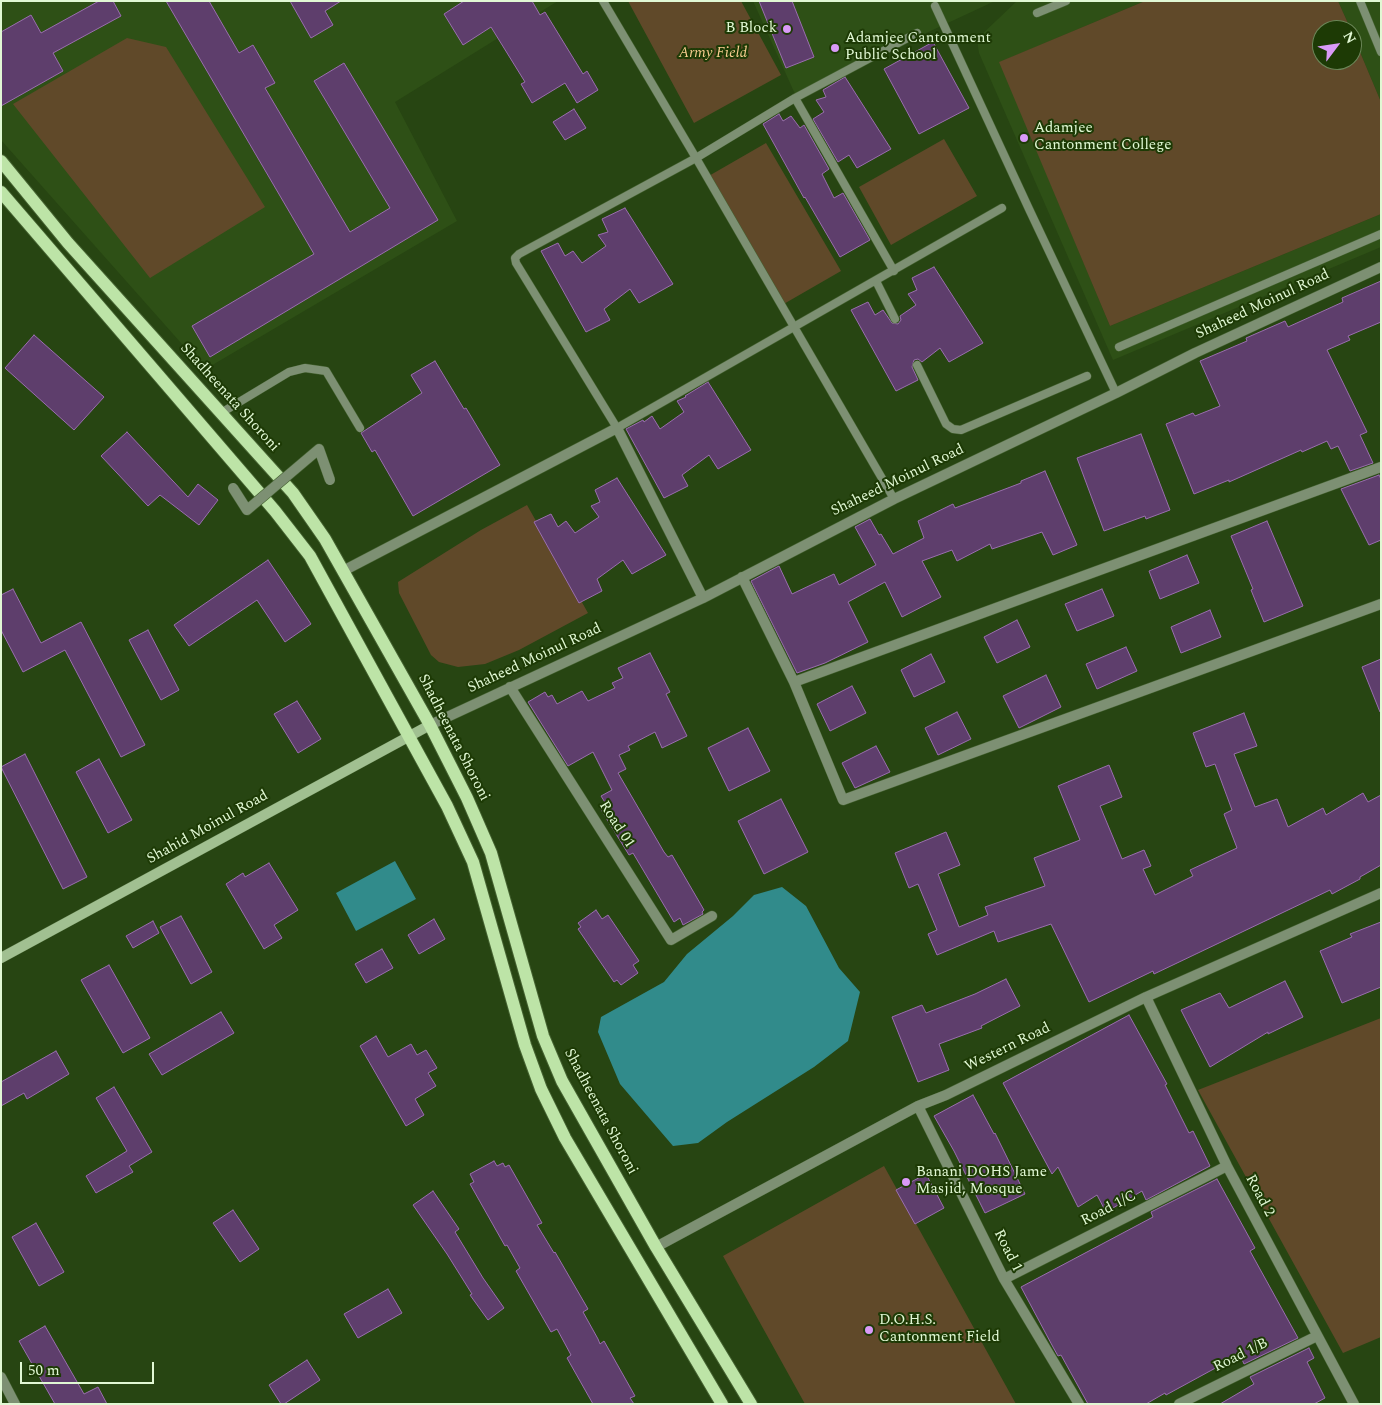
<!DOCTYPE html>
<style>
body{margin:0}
#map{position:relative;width:1382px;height:1405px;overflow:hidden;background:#274512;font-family:Spectral,serif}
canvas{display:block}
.frame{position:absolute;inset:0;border:2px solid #e1f8d4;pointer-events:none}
.north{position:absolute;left:1312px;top:20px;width:50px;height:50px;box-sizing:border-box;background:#1d3a05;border:1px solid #6b8658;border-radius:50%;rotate:59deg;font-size:14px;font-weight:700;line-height:20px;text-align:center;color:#e1f8d4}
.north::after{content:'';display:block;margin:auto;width:18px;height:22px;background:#d99af7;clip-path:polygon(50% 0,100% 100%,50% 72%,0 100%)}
.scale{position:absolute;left:20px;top:1362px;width:134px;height:22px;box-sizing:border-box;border:2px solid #e1f8d4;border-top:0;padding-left:6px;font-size:15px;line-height:18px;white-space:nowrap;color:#e1f8d4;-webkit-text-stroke:4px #1d3a05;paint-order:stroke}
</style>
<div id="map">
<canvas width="1382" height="1405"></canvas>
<div class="frame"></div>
<div class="north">N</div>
<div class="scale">50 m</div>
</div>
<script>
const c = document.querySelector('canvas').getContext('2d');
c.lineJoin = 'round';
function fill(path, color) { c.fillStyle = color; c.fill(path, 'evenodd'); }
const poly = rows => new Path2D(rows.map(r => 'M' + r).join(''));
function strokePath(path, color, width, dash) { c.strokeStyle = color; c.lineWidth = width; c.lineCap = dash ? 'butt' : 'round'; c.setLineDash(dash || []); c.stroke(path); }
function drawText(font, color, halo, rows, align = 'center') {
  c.font = font + ' Spectral,serif'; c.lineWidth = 4; c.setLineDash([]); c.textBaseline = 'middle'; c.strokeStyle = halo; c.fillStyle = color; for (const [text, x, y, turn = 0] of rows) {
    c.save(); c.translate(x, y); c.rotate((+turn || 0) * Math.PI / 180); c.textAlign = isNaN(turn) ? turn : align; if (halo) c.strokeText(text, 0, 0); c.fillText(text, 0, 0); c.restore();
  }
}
const built = poly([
 [1,1,558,1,395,102,457,221,209,367,197,361,1,140],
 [753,1,995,1,795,94],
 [1017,1,1145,1,1000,62,1110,326,1381,214,1381,247,1113,360,979,53,977,39],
 [1338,1,1380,1,1381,102,1352,33,1352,30,1351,30]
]);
const green = poly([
 [628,1,741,1,781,75,694,123],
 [1145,1,1338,1,1351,30,1322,30,1322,60,1352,60,1352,33,1381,102,1381,214,1110,326,999,62],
 [127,38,166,47,265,207,150,278,13,104],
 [944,139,977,196,891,245,859,187],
 [766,143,841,271,782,305,707,177],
 [527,505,588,613,519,650,485,664,458,667,439,662,431,655,399,593,398,582,481,530],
 [1381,1018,1381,1337,1343,1353,1198,1090],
 [884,1166,1016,1404,805,1404,723,1256]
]);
const water = poly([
 [395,861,416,899,356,931,336,893],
 [782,887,806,906,839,968,860,992,848,1041,814,1067,727,1122,698,1143,673,1146,620,1084,598,1032,601,1017,664,982,687,954,733,916,754,895]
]);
const building = poly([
 [99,1,113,1,121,16,53,53,63,71,1,106,1,32,31,15,41,33,99,1],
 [166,1,209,1,239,53,253,45,275,83,265,88,350,232,390,208,314,81,344,63,438,220,210,357,192,326,314,254,166,1],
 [290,1,341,1,325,11,333,25,311,38,290,1],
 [464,1,532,1,540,15,545,12,583,74,587,71,598,90,577,103,565,83,532,103,521,84,525,82,491,27,463,45,444,14,464,1],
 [759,1,792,1,814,57,786,68,759,1],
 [933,42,969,108,919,134,884,69,933,42],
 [845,77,891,149,857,168,849,155,838,162,813,119,824,112,816,100,826,97,823,90,845,77],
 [574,109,586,128,565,140,553,122,574,109],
 [779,114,783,121,791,116,800,128,804,125,829,169,822,174,834,198,843,193,870,240,840,257,805,197,804,198,763,124,779,114],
 [625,208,673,284,639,303,630,289,604,309,610,320,586,332,541,251,558,243,565,256,573,251,582,263,606,246,598,235,608,232,602,219,625,208],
 [934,267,983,343,949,362,940,348,922,362,918,359,914,360,912,367,918,380,896,391,851,310,868,302,875,315,883,310,892,323,898,324,901,320,900,316,916,305,908,294,917,290,912,278,934,267],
 [1381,281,1381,322,1348,336,1350,340,1327,350,1367,432,1360,435,1373,463,1350,471,1338,446,1331,449,1327,441,1302,452,1301,450,1229,482,1229,480,1194,494,1166,424,1193,413,1195,416,1220,406,1200,361,1247,341,1246,338,1285,321,1288,327,1343,302,1342,298,1381,281],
 [34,335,104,397,74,430,5,368,34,335],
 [435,361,464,409,466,408,500,465,413,516,375,450,372,452,361,433,422,393,411,375,435,361],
 [708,382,751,450,718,469,709,455,682,475,688,486,664,498,626,429,643,420,644,422,652,416,660,429,684,412,677,401,686,397,685,396,708,382],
 [127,432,188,497,198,484,218,500,199,525,160,495,148,506,101,456,127,432],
 [1141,434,1170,510,1146,519,1145,516,1104,531,1077,458,1141,434],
 [1045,471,1077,545,1053,555,1042,532,992,549,990,544,957,561,952,550,922,561,941,597,902,617,885,582,848,602,868,642,825,663,797,673,751,581,779,566,792,594,834,574,839,585,876,565,855,527,870,519,879,535,881,534,893,554,924,538,918,521,953,504,955,508,1021,483,1021,481,1045,471],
 [1379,475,1381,479,1381,540,1369,545,1341,489,1379,475],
 [617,478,666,555,632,574,623,560,597,579,602,591,579,603,534,522,551,514,558,527,566,521,575,533,599,517,591,506,600,502,595,490,617,478],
 [1267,521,1303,606,1264,622,1251,590,1253,589,1231,536,1267,521],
 [1187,555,1199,583,1160,599,1149,571,1187,555],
 [268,560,311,624,285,642,257,600,189,646,174,625,268,560],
 [13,589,41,643,81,622,145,745,121,757,65,650,23,672,1,630,1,595,13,589],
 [1102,589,1114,616,1077,631,1065,604,1102,589],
 [1210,610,1221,637,1181,653,1171,627,1210,610],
 [1017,620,1030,647,997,663,984,637,1017,620],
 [148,630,179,690,161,700,129,640,148,630],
 [1126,647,1137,671,1097,689,1086,664,1126,647],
 [650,653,670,692,666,694,687,736,662,748,655,732,628,746,630,750,619,755,626,769,618,773,664,852,668,857,672,855,704,910,702,912,703,914,683,925,680,918,674,922,633,853,629,855,600,808,606,804,601,796,612,790,593,752,568,766,528,702,545,692,548,697,552,695,557,704,582,691,588,701,615,688,612,683,623,678,618,668,650,653],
 [931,654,945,682,914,697,901,670,931,654],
 [1381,659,1381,712,1380,712,1362,667,1381,659],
 [1046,675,1061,707,1019,728,1003,696,1046,675],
 [852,686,866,713,830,731,817,704,852,686],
 [297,701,321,739,298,753,274,714,297,701],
 [957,712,971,739,938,755,925,728,957,712],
 [1244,713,1257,746,1234,754,1255,807,1277,799,1288,827,1323,808,1326,815,1363,793,1368,802,1381,795,1381,865,1360,877,1360,879,1332,894,1330,890,1154,974,1153,971,1089,1002,1051,924,998,942,994,931,937,955,928,934,937,930,918,884,909,888,895,853,946,832,960,865,938,874,959,927,988,915,985,907,1045,886,1034,858,1080,840,1058,786,1109,765,1122,797,1100,806,1122,859,1144,850,1151,866,1143,869,1155,895,1193,876,1190,870,1237,848,1224,814,1232,810,1215,764,1206,767,1193,733,1244,713],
 [748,728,770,771,729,791,708,748,748,728],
 [876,746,890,772,855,788,842,763,876,746],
 [25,754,87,877,63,889,1,767,25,754],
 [99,759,132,820,108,833,76,772,99,759],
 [781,799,808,852,764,874,738,821,781,799],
 [269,863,298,910,274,925,282,938,264,949,226,884,243,873,245,877,269,863],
 [596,910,602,919,608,915,639,961,633,965,638,973,621,985,617,980,614,982,578,929,581,927,578,923,596,910],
 [181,916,212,972,191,984,160,927,181,916],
 [434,919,445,939,419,954,408,935,434,919],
 [153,921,159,933,133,948,126,936,153,921],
 [1381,922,1381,987,1342,1003,1320,951,1352,937,1350,934,1381,922],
 [382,949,393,968,366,983,355,964,382,949],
 [109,965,150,1038,123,1053,81,980,109,965],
 [1006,979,1020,1006,981,1026,982,1028,939,1044,949,1070,918,1082,892,1017,922,1005,926,1013,975,994,1006,979],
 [1285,981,1303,1017,1268,1034,1268,1032,1210,1067,1181,1010,1220,993,1229,1008,1285,981],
 [221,1012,234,1033,162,1075,149,1054,221,1012],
 [1129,1015,1167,1084,1165,1085,1189,1133,1193,1131,1210,1166,1146,1200,1142,1191,1106,1212,1097,1195,1078,1207,1058,1167,1052,1174,1003,1083,1129,1015],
 [376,1036,388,1057,411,1044,417,1055,426,1050,437,1068,428,1073,436,1086,415,1099,424,1115,406,1126,360,1046,376,1036],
 [56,1051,69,1074,27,1099,24,1093,1,1106,1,1082,56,1051],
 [114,1087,152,1152,129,1166,133,1172,96,1193,86,1176,127,1151,96,1098,114,1087],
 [973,1095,994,1134,995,1133,1025,1194,985,1213,954,1151,934,1116,973,1095],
 [494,1161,497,1166,503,1163,505,1167,509,1165,542,1223,537,1225,554,1253,555,1252,588,1309,583,1312,598,1339,600,1344,604,1341,635,1396,630,1398,634,1404,593,1404,567,1358,571,1355,557,1329,551,1332,516,1271,520,1268,507,1245,505,1246,470,1184,474,1182,470,1174,494,1161],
 [926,1174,944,1208,915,1224,896,1190,926,1174],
 [1217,1179,1255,1248,1250,1251,1298,1338,1244,1364,1241,1357,1234,1361,1232,1359,1166,1395,1165,1393,1146,1404,1088,1404,1061,1355,1058,1356,1053,1347,1021,1287,1153,1217,1151,1212,1217,1179],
 [433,1191,459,1229,455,1232,483,1278,504,1308,488,1320,470,1295,472,1294,447,1254,413,1205,433,1191],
 [233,1210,259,1249,240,1262,213,1223,233,1210],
 [36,1223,64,1272,39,1286,12,1237,36,1223],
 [388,1289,402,1313,358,1338,344,1314,388,1289],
 [45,1326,84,1394,98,1387,107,1404,55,1404,19,1341,45,1326],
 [1309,1348,1314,1358,1307,1362,1325,1398,1314,1404,1220,1404,1254,1384,1250,1377,1309,1348],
 [307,1360,320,1380,284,1404,281,1404,269,1385,307,1360]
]);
const lane = poly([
 [603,1,696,158,894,499],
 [1360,1,1381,52],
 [935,6,1029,209,1116,393],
 [1037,13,1066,1],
 [917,33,795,98,696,158,519,254,515,258,516,263,617,428,1002,208],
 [795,98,894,271],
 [876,281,895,319],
 [1119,347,1381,234],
 [917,365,946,424,953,429,961,430,1087,376],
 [221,413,289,372,305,368,326,371,360,428]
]);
const street = poly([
 [343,571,617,428,703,598],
 [742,577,794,682,843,800,1381,604],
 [794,682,1381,467],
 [510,687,671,940,712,916],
 [430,725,703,598,894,499,1116,393,1195,353,1381,267],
 [1146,997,1227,1166,1354,1404],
 [918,1106,1004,1279,1079,1404],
 [656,1247,918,1106,946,1095,1146,997,1381,893],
 [1004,1279,1227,1166],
 [1,1377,15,1404],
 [1179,1404,1317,1336]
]);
const secondary = poly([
 [1,958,430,725]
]);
const primary = poly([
 [1,161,68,243,293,493,325,539,430,725,467,798,491,853,543,1036,562,1081,656,1247,751,1404],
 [1,192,275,511,310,556,447,806,473,862,525,1045,541,1089,565,1138,722,1404]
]);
const streetBridge = poly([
 [233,488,247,510,319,449,330,480]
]);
const markers = [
 [787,29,5,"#d99af7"],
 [835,48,5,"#d99af7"],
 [1024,138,5,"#d99af7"],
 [906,1182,5,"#d99af7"],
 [869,1330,5,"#d99af7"]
];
const poiNames = [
 ["B Block",777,29,"right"],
 ["Adamjee Cantonment",845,39],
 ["Public School",845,56],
 ["Adamjee",1034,129],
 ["Cantonment College",1034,146],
 ["Banani DOHS Jame",916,1173],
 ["Masjid, Mosque",916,1190],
 ["D.O.H.S.",879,1321],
 ["Cantonment Field",879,1338]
];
const parkNames = [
 ["Army Field",713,54]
];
const streetNames = [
 ["Shaheed Moinul Road",1263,305,-25],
 ["Shadheenata Shoroni",229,398,48],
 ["Shaheed Moinul Road",898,481,-26],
 ["Shaheed Moinul Road",535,659,-25],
 ["Shadheenata Shoroni",453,738,63],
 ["Road 01",616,825,57],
 ["Shahid Moinul Road",208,828,-29],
 ["Western Road",1008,1048,-26],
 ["Shadheenata Shoroni",600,1112,62],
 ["Road 2",1259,1196,62],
 ["Road 1/C",1109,1209,-27],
 ["Road 1",1007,1251,63],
 ["Road 1/B",1241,1356,-26]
];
fill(built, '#2e5016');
fill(green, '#604929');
fill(water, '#318b8b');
fill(building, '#5e3e6c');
strokePath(building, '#9a6eaf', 1);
strokePath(lane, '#456231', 9);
strokePath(street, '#456231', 11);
strokePath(secondary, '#456231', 11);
strokePath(primary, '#456231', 14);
strokePath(lane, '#7d9073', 8);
strokePath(street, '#7d9073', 10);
strokePath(secondary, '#a1c091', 10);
strokePath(primary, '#bde4a7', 12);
strokePath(streetBridge, '#456231', 11, []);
strokePath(streetBridge, '#7d9073', 10);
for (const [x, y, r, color] of markers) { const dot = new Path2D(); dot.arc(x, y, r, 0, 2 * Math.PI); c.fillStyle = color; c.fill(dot); strokePath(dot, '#1d3a05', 2); }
drawText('15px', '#e1f8d4', '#1d3a05', poiNames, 'left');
drawText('italic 15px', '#f9cd91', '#1d3a05', parkNames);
drawText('15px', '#e1f8d4', '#1d3a05', streetNames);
</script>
